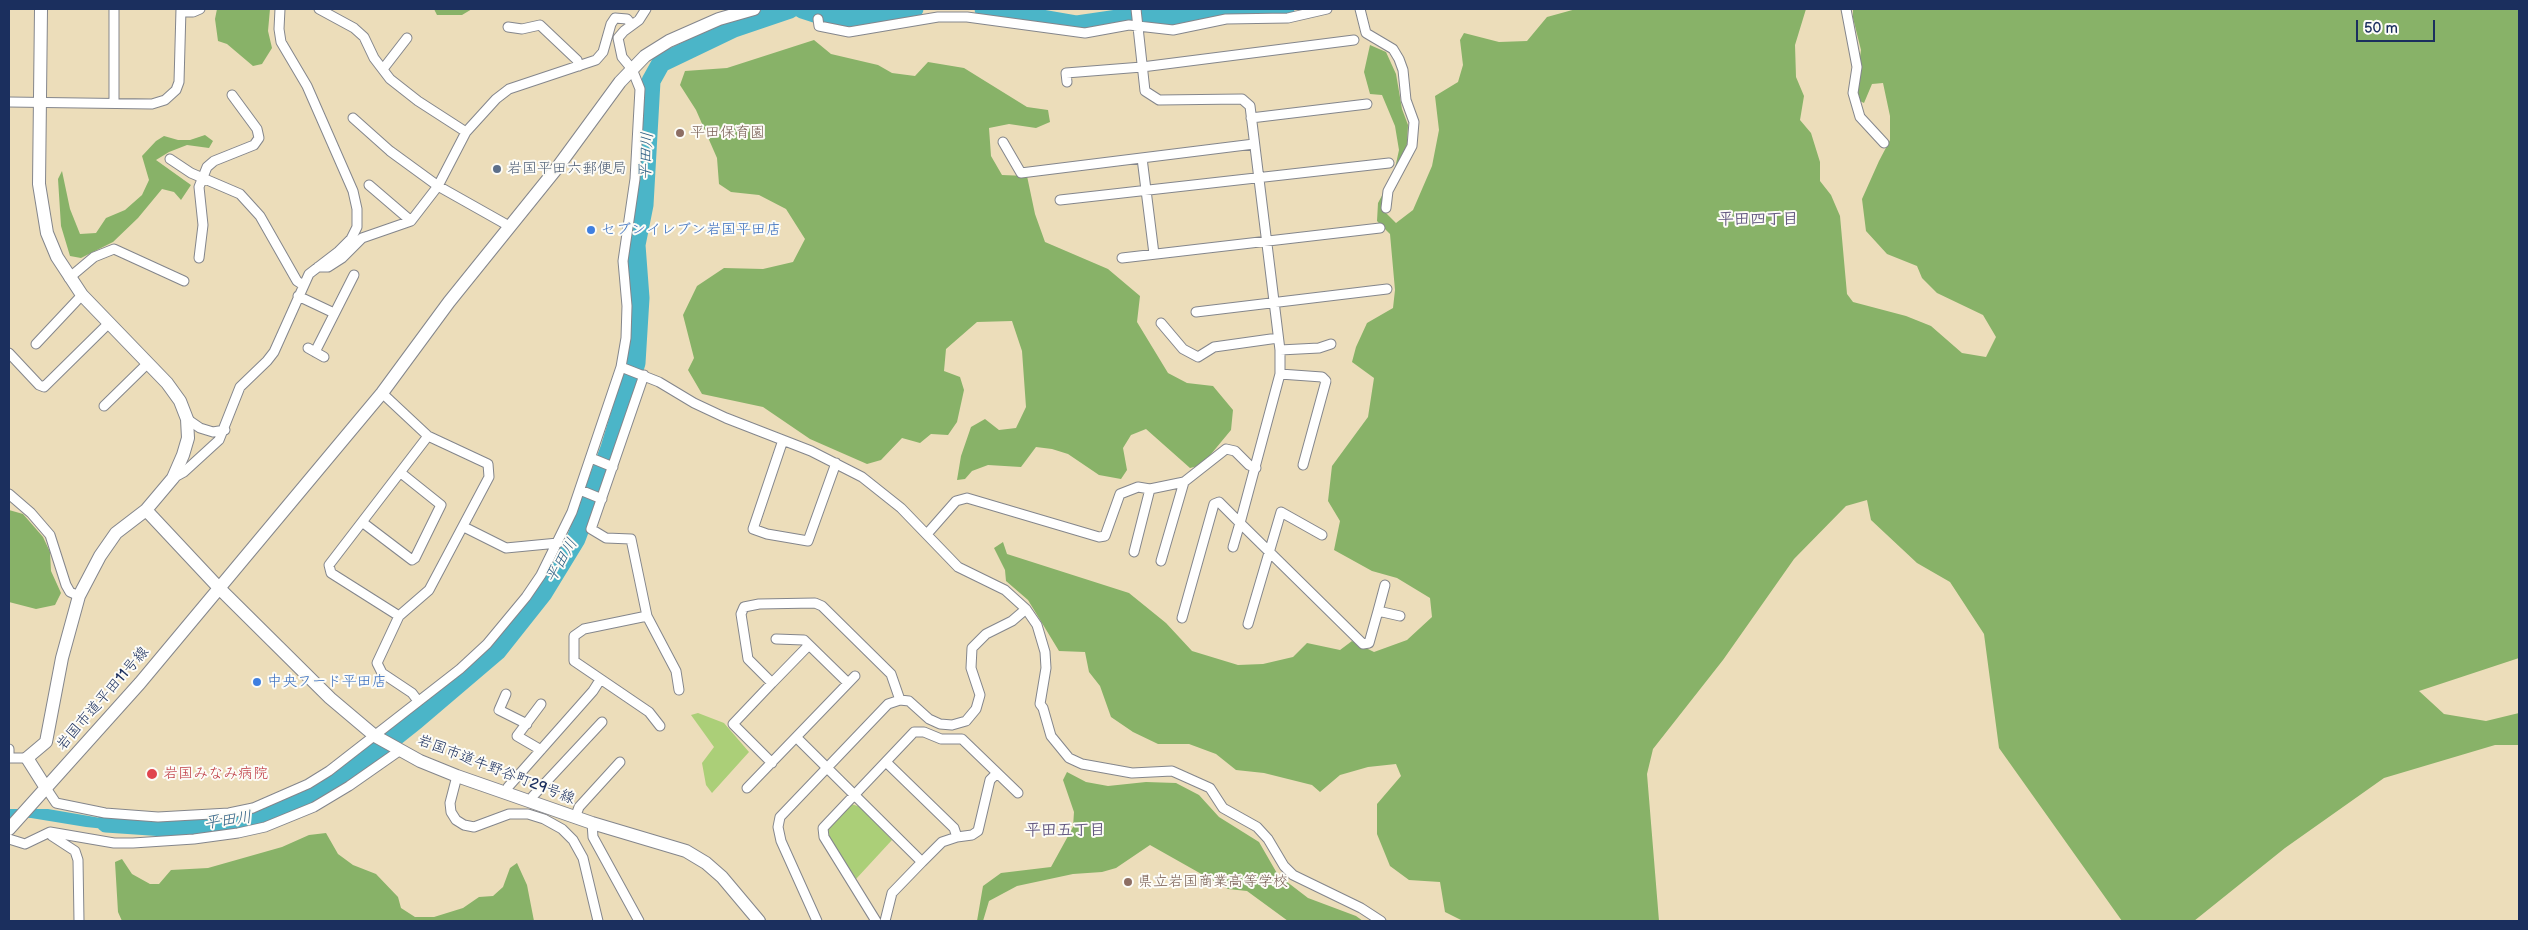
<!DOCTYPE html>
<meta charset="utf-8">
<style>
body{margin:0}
#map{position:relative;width:2528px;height:930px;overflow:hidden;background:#ecddba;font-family:"Balsamiq Sans",sans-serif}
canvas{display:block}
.frame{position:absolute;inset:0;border:10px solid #1b2f5e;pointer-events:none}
.scale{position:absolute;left:2356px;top:20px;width:79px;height:22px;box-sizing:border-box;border:2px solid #1b2f5e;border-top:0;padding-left:6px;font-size:15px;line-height:18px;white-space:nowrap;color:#1b2f5e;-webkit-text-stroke:4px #fdfcf7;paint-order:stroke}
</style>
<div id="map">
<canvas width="2528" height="930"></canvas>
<div class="frame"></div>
<div class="scale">50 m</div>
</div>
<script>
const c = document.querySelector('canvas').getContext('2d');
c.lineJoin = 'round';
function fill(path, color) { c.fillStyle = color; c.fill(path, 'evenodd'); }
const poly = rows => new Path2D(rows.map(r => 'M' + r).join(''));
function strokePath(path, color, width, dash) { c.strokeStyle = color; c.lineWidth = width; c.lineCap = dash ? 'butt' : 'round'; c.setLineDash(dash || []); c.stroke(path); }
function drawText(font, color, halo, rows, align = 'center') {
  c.font = font + ' "Balsamiq Sans","Klee One",sans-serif'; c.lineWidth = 4; c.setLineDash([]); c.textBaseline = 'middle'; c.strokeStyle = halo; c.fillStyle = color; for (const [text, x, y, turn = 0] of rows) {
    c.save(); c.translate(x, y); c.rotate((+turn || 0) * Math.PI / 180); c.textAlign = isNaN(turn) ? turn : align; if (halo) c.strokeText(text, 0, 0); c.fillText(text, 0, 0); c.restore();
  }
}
const green = poly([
 [698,713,724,723,749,752,712,793,706,785,702,763,714,747,691,715],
 [851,804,861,807,892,840,856,879,827,835,827,829]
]);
const forest = poly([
 [217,9,270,9,268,31,272,48,262,64,253,66,227,44,218,41,215,19],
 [434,9,472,9,462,15,437,15],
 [1576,9,1806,9,1795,45,1796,77,1804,96,1800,120,1811,133,1820,162,1820,181,1831,195,1840,216,1847,294,1853,302,1906,316,1931,326,1962,353,1986,357,1996,337,1983,315,1937,293,1922,278,1917,266,1887,254,1866,231,1862,199,1879,161,1890,140,1890,116,1883,83,1872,84,1864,103,1854,98,1861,50,1853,18,1853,9,2519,9,2519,658,2419,691,2444,714,2486,721,2519,713,2519,745,2495,745,2384,778,2285,848,2194,921,2122,921,1999,748,1984,634,1950,582,1917,563,1871,520,1867,500,1846,506,1794,559,1723,660,1653,749,1647,774,1659,921,1463,921,1445,912,1440,882,1409,880,1390,866,1377,834,1377,804,1401,776,1396,764,1368,767,1340,775,1320,792,1312,785,1264,773,1236,770,1216,754,1189,744,1158,744,1133,732,1111,717,1100,686,1089,672,1085,652,1059,651,1028,600,1006,581,1005,570,994,548,1003,542,1007,554,1129,593,1166,623,1192,651,1238,665,1263,664,1293,657,1307,643,1340,650,1352,641,1374,652,1407,640,1432,617,1430,598,1397,578,1372,571,1334,550,1340,521,1328,501,1332,466,1368,417,1374,378,1352,362,1356,347,1367,323,1393,308,1395,290,1390,234,1377,221,1378,203,1394,173,1399,150,1395,126,1382,95,1370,94,1364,72,1370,45,1386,52,1396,74,1402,109,1408,125,1407,144,1383,210,1396,223,1413,210,1432,166,1439,130,1435,96,1458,82,1463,65,1460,40,1464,33,1499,42,1527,41,1547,17],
 [814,40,831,54,878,65,892,73,915,76,928,62,964,68,1027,107,1048,110,1050,122,1036,128,1009,124,989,128,991,156,1002,175,1027,176,1035,214,1045,242,1108,269,1140,296,1137,322,1168,373,1187,383,1213,386,1233,410,1231,430,1202,465,1190,468,1146,429,1131,435,1123,448,1127,470,1121,479,1099,475,1068,454,1052,449,1036,447,1021,467,988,465,972,471,965,479,957,480,961,456,971,427,985,419,999,430,1016,428,1026,407,1022,351,1012,321,977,322,946,349,944,371,960,377,964,390,957,422,948,435,931,434,920,443,902,438,881,460,867,464,810,439,763,407,702,394,688,370,694,358,683,315,697,286,724,268,763,269,793,262,805,239,786,209,759,195,731,192,719,184,717,158,696,110,680,85,685,71,727,68],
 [205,135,213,141,209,148,187,145,169,152,156,160,191,185,181,200,174,192,162,189,138,218,113,242,81,258,70,256,61,226,58,179,62,171,70,209,80,234,96,233,106,218,125,210,142,195,149,180,142,156,156,141,164,136,178,140,190,140],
 [9,510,23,514,43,537,50,552,51,571,61,593,55,605,36,609,9,602],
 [1067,772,1086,782,1108,786,1146,782,1176,783,1199,795,1219,817,1259,842,1278,875,1308,898,1356,916,1363,921,1288,921,1247,891,1228,889,1150,845,1116,868,1102,872,1073,874,1017,886,989,901,983,921,977,921,983,886,1001,873,1051,867,1073,827,1074,812,1063,780],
 [326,833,338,854,353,865,376,874,398,897,401,908,415,917,434,917,463,908,479,897,493,896,503,887,510,868,517,863,527,885,534,921,122,921,118,912,115,862,122,859,132,874,150,884,159,884,171,870,208,868,282,847,309,835]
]);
const water = poly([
 [9,809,48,809,124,822,131,825,125,831,86,827,31,818,9,817]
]);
const river = poly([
 [802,9,833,19,914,9],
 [984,9,1077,25,1125,18,1186,18,1223,9,1266,12,1285,9],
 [106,823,165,827,209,826,248,822,302,799,367,759,416,720,497,651,543,593,576,539,610,448,636,363,640,298,636,245,644,205,651,81,661,63,734,28,790,9]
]);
const street = poly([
 [319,9,354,28,364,37,374,58,390,79,418,101,466,132],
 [1136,9,1145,91,1159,100,1242,99,1250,106,1280,350,1280,374,1240,523,1363,644,1369,643,1378,611],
 [1360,9,1366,33,1393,49,1399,59,1403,70,1406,100,1414,122,1412,146,1388,191,1386,208],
 [1846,9,1857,67,1853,93,1860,117,1884,143],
 [181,12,193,12,200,9],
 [818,19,819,26,849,32,938,17,967,17,1085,33,1129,25,1173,30,1226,19,1288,18,1327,9],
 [508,27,522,29,540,25,577,60,579,66],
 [383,69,407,38],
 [1067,82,1066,73,1142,67,1354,40],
 [9,102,152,104,165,100,176,90,179,82,181,9],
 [114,103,114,9],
 [353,118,390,151,438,186,466,132,496,99,509,89,596,60,603,52,611,24,615,18,627,19,632,25],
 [1251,118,1367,104],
 [1003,142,1021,173,1254,144],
 [1142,158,1154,254],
 [170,159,191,173,240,194,260,216,297,281,303,285],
 [369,185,411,221],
 [1060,200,1389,163],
 [199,258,203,225,199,187,207,167,214,161,254,145,259,138,257,129,232,95],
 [1122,258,1380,228],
 [318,267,328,267,342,258,362,238,411,221,438,186,509,226],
 [69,278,94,257,114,249,184,281],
 [298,296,334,313],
 [1196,312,1387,289],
 [1161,323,1183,349,1198,357,1214,347,1278,338],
 [36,344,82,295],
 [308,348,324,357],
 [1280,350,1319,348,1331,344],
 [315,352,354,275],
 [9,353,39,385,44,387,109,323],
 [621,367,659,382,694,403,726,418,811,451,862,477,901,508,958,567,1005,590,1026,609,1037,625,1045,652,1046,668,1040,704,1043,708,1051,736,1069,758,1082,764,1132,773,1172,771,1210,788,1223,808,1257,827,1268,839,1284,866,1293,875,1361,908,1381,921],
 [1280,374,1322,377,1326,381,1303,465],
 [644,375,591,529,606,538,631,539,647,616,676,671,679,690],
 [382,393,428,436,488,464,489,477,429,590,399,616,377,663,382,673,412,693,418,701],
 [104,406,148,363],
 [187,419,200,428,213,432,225,430],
 [783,440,753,529,767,534,808,541,836,463],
 [591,458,613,467],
 [173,478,184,472,219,440,240,387,267,361,274,352,309,274,339,251,351,239,357,227,357,209,353,191,307,86,281,42,279,29,280,9],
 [580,490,602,499],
 [9,494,31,513,50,535,66,585,70,592,79,596],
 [362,522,412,560,415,558,441,505,401,473],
 [464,527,506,548,558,543],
 [927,534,956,501,967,498,1099,537,1105,536,1120,494,1138,487,1150,489],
 [1134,552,1150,489,1184,482,1226,449,1235,451,1249,465,1256,468],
 [1161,561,1184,482],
 [1385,585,1378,611,1400,616],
 [399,616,331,573,329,565,428,436],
 [647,616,584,629,574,636,574,661,649,712,660,726],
 [1182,618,1214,504,1219,502,1240,523,1233,547],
 [1248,624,1281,512,1322,535],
 [776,639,804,640,848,683],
 [809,645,772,683,748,659,741,614,744,607,759,604,815,603,822,606,891,674,900,700],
 [506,694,499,710,527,724],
 [797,738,922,862,892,893,885,921],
 [9,749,9,756],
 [541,750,517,736,541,704],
 [9,758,27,758],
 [886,762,954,828,957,837,972,835,978,831,990,780,996,774],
 [772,763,733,724,772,683],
 [457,776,450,803,451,812,456,820,464,825,474,827,509,814,528,814,544,819,562,829,573,840,583,858,598,921],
 [46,788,56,803,105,813,158,817,229,813,253,808,308,784,329,771,460,669,487,644,526,597,541,575,572,512,621,367,626,338,627,306,623,261,635,179,640,89,632,69,622,57,618,38,624,31,639,20,646,9],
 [747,788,855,676],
 [506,793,508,787,593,691,600,680],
 [531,802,533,796,602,722],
 [575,818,579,807,620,762],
 [592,823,593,837,639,921],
 [50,832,52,836,75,851,78,860,79,921],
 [9,839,25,844,50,832,114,843,133,843,194,839,238,833,265,827,314,807,349,786,399,751],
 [922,862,942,842,957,837],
 [817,921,781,841,778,827,780,817,888,704,900,700,909,701,929,719,940,724,952,725,966,721,976,709,980,695,971,668,972,648,986,634,1012,621,1026,609],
 [876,921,824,837,823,828,914,732,924,732,941,739,962,739,1018,793]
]);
const secondary = poly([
 [41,9,39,184,47,233,57,257,82,295,167,383,180,401,187,419,188,438,183,455,173,478,146,510,116,533,100,556,79,596,62,658,46,742,27,758,46,788],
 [146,510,220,589,330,698,375,736,420,761,457,776,592,823,686,851,706,863,722,877,759,921],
 [9,829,140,683,382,393,449,302,557,168,620,82,645,56,669,41,719,19,754,9]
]);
const markers = [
 [680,133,5,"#8d6e63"],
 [497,169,5,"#5c6f8a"],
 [591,230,5,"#3f7fe0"],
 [257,682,5,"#3f7fe0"],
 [152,774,6,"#e0444e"],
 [1128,882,5,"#8d6e63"]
];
const educationNames = [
 ["平田保育園",690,133],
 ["県立岩国商業高等学校",1138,882]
];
const serviceNames = [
 ["岩国平田六郵便局",507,169]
];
const shopNames = [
 ["セブンイレブン岩国平田店",601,230],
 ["中央フード平田店",267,682]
];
const streetNames = [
 ["岩国市道平田11号線",103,699,-49],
 ["岩国市道牛野谷町29号線",496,770,21]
];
const healthNames = [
 ["岩国みなみ病院",163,774]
];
const waterNames = [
 ["平田川",647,156,-87],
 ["平田川",562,561,-60],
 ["平田川",228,821,-8]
];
const neighbourhoodNames = [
 ["平田四丁目",1758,220],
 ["平田五丁目",1065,831]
];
fill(green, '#abcf78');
fill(forest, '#88b268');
fill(water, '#4bb5c8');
strokePath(river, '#4bb5c8', 19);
strokePath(street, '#84868c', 11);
strokePath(secondary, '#84868c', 14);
strokePath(street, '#fff', 9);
strokePath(secondary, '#fff', 12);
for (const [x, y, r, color] of markers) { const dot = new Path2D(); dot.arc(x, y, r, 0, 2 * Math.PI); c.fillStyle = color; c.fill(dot); strokePath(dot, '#fdfcf7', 2); }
drawText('15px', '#785e54', '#fdfcf7', educationNames, 'left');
drawText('15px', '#4e5e75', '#fdfcf7', serviceNames, 'left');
drawText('15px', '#366cbe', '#fdfcf7', shopNames, 'left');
drawText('15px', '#1b2f5e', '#fdfcf7', streetNames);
drawText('15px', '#be3a42', '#fdfcf7', healthNames, 'left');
drawText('italic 16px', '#2c5e83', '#fdfcf7', waterNames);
drawText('bold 16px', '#635881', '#fdfcf7', neighbourhoodNames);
</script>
